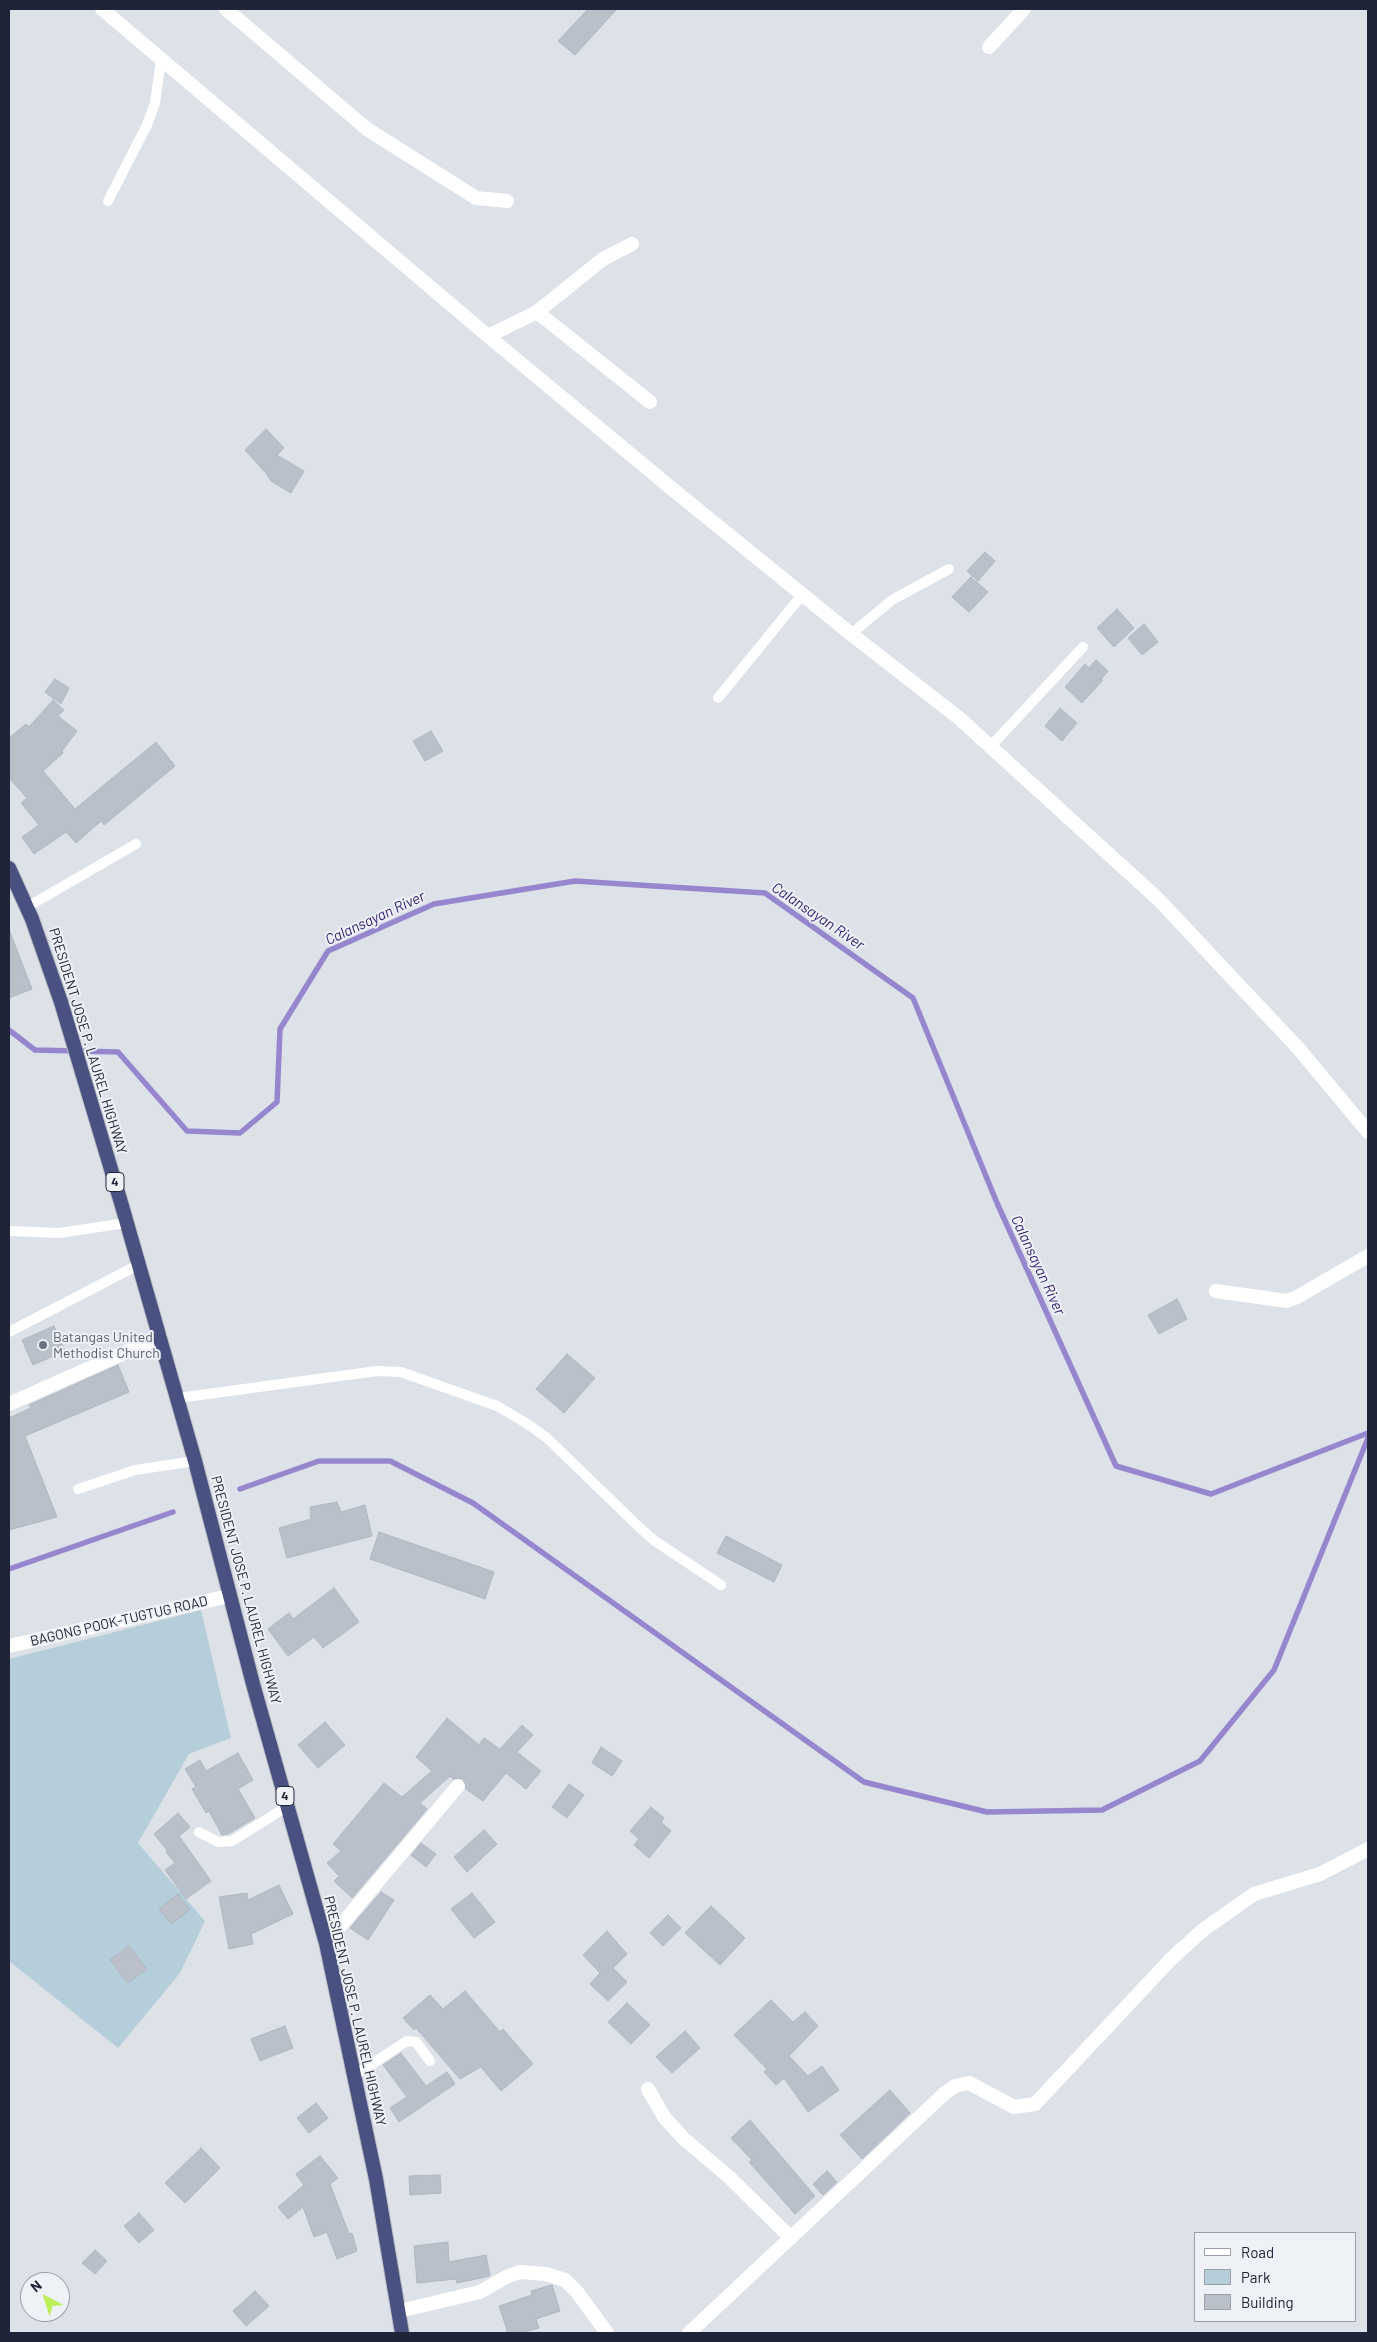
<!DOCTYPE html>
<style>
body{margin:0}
#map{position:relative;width:1377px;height:2342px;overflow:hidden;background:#dde2e9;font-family:Barlow,sans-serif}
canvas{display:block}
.frame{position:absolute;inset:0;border:10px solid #202438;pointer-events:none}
.legend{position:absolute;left:1194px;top:2232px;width:162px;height:90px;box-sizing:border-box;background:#eef1f6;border:1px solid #9c9faa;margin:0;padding:6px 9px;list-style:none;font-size:15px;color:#202438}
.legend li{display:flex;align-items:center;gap:10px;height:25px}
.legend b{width:25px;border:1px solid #9c9faa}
.north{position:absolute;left:20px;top:2272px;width:50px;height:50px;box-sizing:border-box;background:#eef1f6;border:1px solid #9c9faa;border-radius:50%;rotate:320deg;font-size:14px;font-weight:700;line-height:20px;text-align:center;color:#202438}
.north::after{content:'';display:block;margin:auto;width:18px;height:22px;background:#beef56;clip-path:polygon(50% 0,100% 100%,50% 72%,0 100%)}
</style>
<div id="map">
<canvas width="1377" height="2342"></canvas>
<div class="frame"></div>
<ul class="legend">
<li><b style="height:6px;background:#fff"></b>Road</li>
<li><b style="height:14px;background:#b6ceda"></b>Park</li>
<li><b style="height:14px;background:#bac0c9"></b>Building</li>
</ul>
<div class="north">N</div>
</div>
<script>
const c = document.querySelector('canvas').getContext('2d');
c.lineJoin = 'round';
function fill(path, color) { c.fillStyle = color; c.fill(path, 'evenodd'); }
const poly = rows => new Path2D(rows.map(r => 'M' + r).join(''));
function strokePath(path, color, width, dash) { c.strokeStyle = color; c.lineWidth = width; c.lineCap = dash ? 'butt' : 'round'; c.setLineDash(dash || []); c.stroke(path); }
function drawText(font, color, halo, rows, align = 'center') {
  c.font = font + ' Barlow,sans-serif'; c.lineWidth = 4; c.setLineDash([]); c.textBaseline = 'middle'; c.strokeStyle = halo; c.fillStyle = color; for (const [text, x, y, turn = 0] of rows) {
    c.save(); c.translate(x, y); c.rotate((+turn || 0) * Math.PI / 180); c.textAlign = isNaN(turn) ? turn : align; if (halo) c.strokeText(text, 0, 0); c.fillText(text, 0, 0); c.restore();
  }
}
const green = poly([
 [201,1610,231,1738,189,1754,138,1843,205,1921,180,1973,118,2048,9,1961,9,1659]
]);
const stream = poly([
 [9,1030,35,1050,118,1052,187,1131,240,1133,277,1102,280,1029,328,951,434,904,575,881,765,893,913,998,997,1203,1116,1466,1211,1494,1368,1433],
 [240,1489,319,1461,390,1461,473,1503,864,1782,987,1812,1102,1810,1200,1761,1274,1670,1368,1438],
 [9,1569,173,1512]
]);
const building = poly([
 [588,9,617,9,575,55,558,41,588,9],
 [266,429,284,448,277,455,304,471,291,493,271,481,266,473,245,450,266,429],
 [985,552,995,561,978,581,967,571,985,552],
 [971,577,988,592,969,612,952,597,971,577],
 [1117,609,1134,628,1114,647,1097,628,1117,609],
 [1144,624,1158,642,1142,655,1128,638,1144,624],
 [1096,660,1108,671,1101,679,1103,680,1082,703,1065,687,1085,664,1089,668,1096,660],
 [55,679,69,688,61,704,45,692,55,679],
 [53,700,64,710,58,716,77,731,62,751,63,753,43,771,75,809,156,742,175,766,104,825,101,821,76,843,66,832,34,854,22,837,39,825,21,803,27,798,9,778,9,738,26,724,29,727,53,700],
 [1060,708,1077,723,1062,741,1045,726,1060,708],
 [431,731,443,751,425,761,413,741,431,731],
 [10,932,32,989,9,998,9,933,10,932],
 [1177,1299,1187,1319,1159,1334,1148,1315,1177,1299],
 [54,1326,65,1351,33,1365,22,1340,54,1326],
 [567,1354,595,1378,564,1413,536,1389,567,1354],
 [118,1365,129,1392,25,1436,57,1517,9,1530,9,1418,31,1408,29,1405,118,1365],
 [337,1502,341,1512,365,1505,372,1536,287,1558,279,1528,311,1519,310,1507,337,1502],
 [379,1532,494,1572,485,1599,370,1559,379,1532],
 [726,1536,782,1565,774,1582,717,1553,726,1536],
 [334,1588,359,1622,323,1648,314,1637,288,1656,268,1629,289,1613,293,1619,334,1588],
 [447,1718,479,1745,484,1738,500,1749,522,1725,533,1735,517,1752,541,1771,526,1789,506,1773,483,1801,466,1789,463,1779,453,1779,450,1776,420,1803,427,1809,352,1898,334,1881,339,1876,327,1863,341,1851,333,1844,384,1783,402,1797,432,1771,416,1757,447,1718],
 [325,1722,345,1745,318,1768,298,1745,325,1722],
 [601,1747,622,1761,612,1776,592,1763,601,1747],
 [238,1753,253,1780,238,1789,255,1818,228,1834,222,1835,209,1811,206,1813,192,1789,196,1787,185,1769,200,1760,206,1771,238,1753],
 [569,1784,584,1795,567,1818,552,1807,569,1784],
 [651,1807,664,1818,661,1822,671,1831,649,1858,634,1845,639,1839,630,1831,651,1807],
 [178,1813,190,1827,179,1836,211,1881,186,1899,165,1870,175,1863,166,1852,167,1850,154,1834,178,1813],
 [484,1830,497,1844,467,1872,454,1857,484,1830],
 [421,1843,436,1854,426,1867,411,1855,421,1843],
 [279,1885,293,1914,251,1934,253,1944,229,1949,219,1897,247,1893,248,1900,279,1885],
 [381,1892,394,1900,368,1940,350,1928,381,1892],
 [472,1893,495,1922,474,1938,451,1909,472,1893],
 [178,1894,190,1910,171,1924,159,1909,178,1894],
 [711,1906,745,1938,720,1965,685,1933,711,1906],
 [668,1915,681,1928,663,1946,650,1933,668,1915],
 [607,1931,627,1954,613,1968,627,1982,608,2001,590,1984,600,1973,583,1955,607,1931],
 [129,1946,147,1969,128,1983,110,1960,129,1946],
 [465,1991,500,2032,503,2029,533,2064,501,2091,481,2067,460,2079,416,2028,414,2030,403,2018,430,1995,443,2009,465,1991],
 [771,2000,793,2022,805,2012,818,2026,789,2056,808,2076,822,2066,839,2090,808,2112,784,2078,776,2085,764,2072,767,2069,734,2035,771,2000],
 [627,2003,650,2025,631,2044,608,2022,627,2003],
 [285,2026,293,2048,260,2061,251,2039,285,2026],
 [685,2031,700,2048,672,2073,656,2057,685,2031],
 [401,2053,426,2086,447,2072,455,2084,399,2122,390,2108,407,2097,383,2065,401,2053],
 [890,2090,910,2113,862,2159,840,2135,890,2090],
 [316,2103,328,2118,309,2133,297,2118,316,2103],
 [750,2120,815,2196,795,2214,749,2162,752,2160,731,2138,750,2120],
 [201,2148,220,2168,185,2203,165,2183,201,2148],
 [320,2156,338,2178,330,2184,349,2234,352,2233,357,2251,337,2259,327,2232,314,2237,303,2207,288,2219,278,2207,304,2185,296,2174,320,2156],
 [827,2171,837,2182,823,2195,813,2184,827,2171],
 [440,2175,441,2193,410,2195,409,2176,440,2175],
 [139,2213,154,2230,139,2243,124,2226,139,2213],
 [448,2242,449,2262,486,2255,490,2276,457,2283,456,2279,417,2283,414,2246,448,2242],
 [95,2250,107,2261,95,2274,82,2263,95,2250],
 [552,2285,560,2311,536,2319,539,2328,521,2333,508,2333,499,2306,532,2295,531,2291,552,2285],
 [255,2291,269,2306,246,2326,233,2311,255,2291]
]);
const service = poly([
 [108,201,147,125,155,103,161,60],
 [851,634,892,600,949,569],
 [718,698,802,595],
 [991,746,1083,647],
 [27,907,136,844],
 [9,1231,59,1233,126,1223],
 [9,1332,138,1265],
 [178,1398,377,1371,401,1372,497,1406,526,1423,547,1438,639,1527,655,1541,721,1585],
 [78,1489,135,1470,195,1461],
 [199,1832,218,1842,232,1841,288,1806],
 [355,2075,407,2041,416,2042,430,2061]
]);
const minor = poly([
 [102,9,488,336,671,488,851,634,959,718,1158,899,1299,1049,1368,1132],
 [226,9,367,129,476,198,507,201],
 [989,47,1024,9],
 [537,312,603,259,632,244],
 [488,336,537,312,650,402],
 [1216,1291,1287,1301,1297,1297,1368,1256],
 [9,1404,160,1337],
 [326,1943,458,1786],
 [648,2089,664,2117,683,2138,729,2177,791,2238],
 [399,2311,480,2292,506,2277,520,2272,546,2274,565,2280,577,2292,607,2333],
 [689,2333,945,2093,955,2086,969,2083,1014,2107,1035,2104,1171,1959,1203,1930,1254,1894,1320,1874,1368,1849]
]);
const tertiary = poly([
 [9,1646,229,1596]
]);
const trunk = poly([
 [9,868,32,919,61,1002,122,1206,195,1461,253,1684,326,1943,376,2179,402,2333]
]);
const markers = [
 [43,1345,5,"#6b7280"]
];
const shields = [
 [115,1182,18],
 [285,1796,18]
];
const shieldNames = [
 ["4",115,1182],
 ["4",285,1796]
];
const streetNames = [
 ["PRESIDENT JOSE P. LAUREL HIGHWAY",88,1041,73],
 ["PRESIDENT JOSE P. LAUREL HIGHWAY",246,1590,75],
 ["BAGONG POOK-TUGTUG ROAD",119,1621,-13],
 ["PRESIDENT JOSE P. LAUREL HIGHWAY",355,2011,77]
];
const worshipNames = [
 ["Batangas United",53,1337],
 ["Methodist Church",53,1353]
];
const waterNames = [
 ["Calansayan River",818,916,34],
 ["Calansayan River",375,918,-25],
 ["Calansayan River",1038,1265,65]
];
fill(green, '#b6ceda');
strokePath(stream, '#9686ce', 5.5);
fill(building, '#bac0c9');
strokePath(building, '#b0b6c2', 1);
strokePath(trunk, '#bcbdc3', 16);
strokePath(service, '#fff', 10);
strokePath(minor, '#fff', 14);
strokePath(tertiary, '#fff', 14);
strokePath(trunk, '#485180', 14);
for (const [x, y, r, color] of markers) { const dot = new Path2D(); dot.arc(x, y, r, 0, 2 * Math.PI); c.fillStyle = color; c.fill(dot); strokePath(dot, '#eef1f6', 2); }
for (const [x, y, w] of shields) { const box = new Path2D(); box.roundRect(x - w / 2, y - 9.5, w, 19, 4); c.fillStyle = '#eef1f6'; c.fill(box); strokePath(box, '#202438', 1); }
drawText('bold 12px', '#202438', null, shieldNames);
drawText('14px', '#202438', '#eef1f6', streetNames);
drawText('14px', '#5b616d', '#eef1f6', worshipNames, 'left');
drawText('italic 15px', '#311c72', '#eef1f6', waterNames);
</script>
